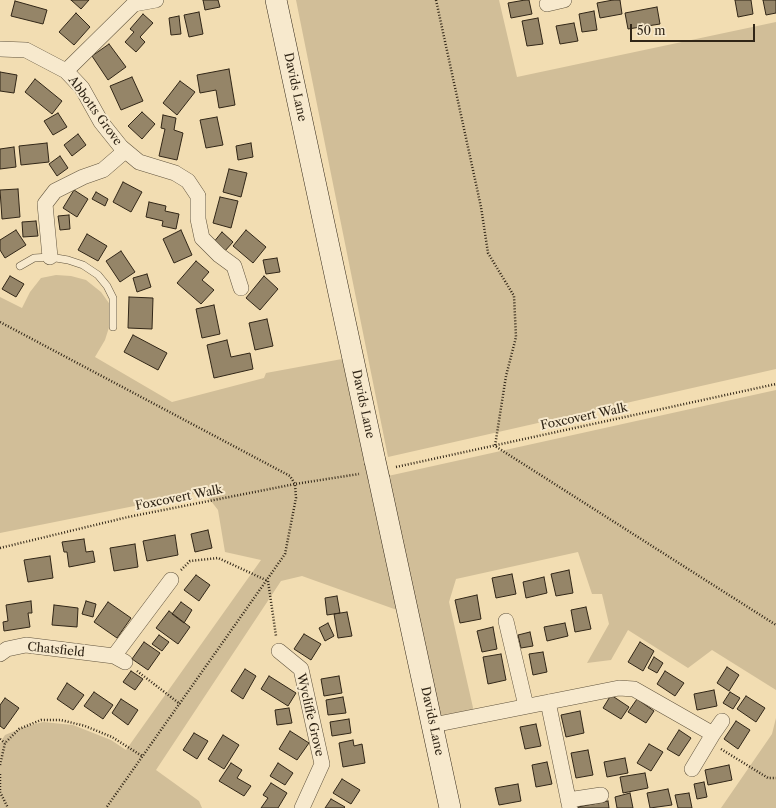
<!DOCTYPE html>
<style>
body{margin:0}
#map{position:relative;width:776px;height:808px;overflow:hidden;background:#f2ddb2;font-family:"Libre Caslon Text",serif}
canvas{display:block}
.scale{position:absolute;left:630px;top:24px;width:125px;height:18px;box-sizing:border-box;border:2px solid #312617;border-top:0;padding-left:5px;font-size:12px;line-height:14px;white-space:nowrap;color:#312617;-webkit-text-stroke:3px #f7e9cd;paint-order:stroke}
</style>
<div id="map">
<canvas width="776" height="808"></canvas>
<div class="scale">50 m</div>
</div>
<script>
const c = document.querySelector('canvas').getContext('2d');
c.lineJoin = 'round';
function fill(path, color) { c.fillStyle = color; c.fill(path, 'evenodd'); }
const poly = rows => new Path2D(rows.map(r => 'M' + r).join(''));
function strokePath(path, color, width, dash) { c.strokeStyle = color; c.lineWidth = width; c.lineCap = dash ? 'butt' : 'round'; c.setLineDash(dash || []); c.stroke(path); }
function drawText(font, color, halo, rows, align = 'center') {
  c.font = font + ' "Libre Caslon Text",serif'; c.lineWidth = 4; c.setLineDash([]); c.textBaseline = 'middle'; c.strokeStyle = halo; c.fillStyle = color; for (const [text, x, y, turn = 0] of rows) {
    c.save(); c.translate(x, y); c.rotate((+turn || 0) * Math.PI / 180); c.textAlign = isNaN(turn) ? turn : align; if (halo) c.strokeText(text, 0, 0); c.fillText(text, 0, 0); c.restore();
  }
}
const green = poly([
 [296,0,499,0,517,77,776,22,776,369,388,457],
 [56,275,71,276,86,280,101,292,111,306,111,321,105,340,95,357,172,402,264,378,266,373,342,359,397,610,302,576,281,581,156,770,199,801,202,808,0,808,0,743,5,735,24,727,43,722,73,725,111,740,126,750,261,560,225,552,218,510,204,492,0,533,0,297,22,308,30,292,41,278],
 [776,390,776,690,712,650,688,668,628,630,611,660,587,663,609,624,602,594,592,594,578,552,456,579,449,602,474,712,440,719,388,476],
 [776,718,776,808,721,808,772,734]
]);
const building = poly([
 [71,0,89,0,81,9,71,0],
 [203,0,218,0,220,7,205,10,203,0],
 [525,0,529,0,532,14,511,18,508,3,525,0],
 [613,0,620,0,622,14,600,18,597,3,613,0],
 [735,0,751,0,753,14,738,17,735,0],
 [763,0,776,0,776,13,766,15,763,0],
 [15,1,47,10,43,24,11,16,15,1],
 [657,7,660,24,628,29,625,13,657,7],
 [594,11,597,30,582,32,579,14,594,11],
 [199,12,203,34,189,37,184,15,199,12],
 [76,13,90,27,74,45,59,32,76,13],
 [143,14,153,23,140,37,145,42,136,52,125,42,134,32,130,29,143,14],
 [179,16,181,34,171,35,169,18,179,16],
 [538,18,543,44,527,46,522,21,538,18],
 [574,23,578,41,560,44,556,26,574,23],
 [109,44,126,67,108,80,92,56,109,44],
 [229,69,235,105,219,108,216,90,200,93,197,75,229,69],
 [0,72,17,75,14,93,0,91,0,72],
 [132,77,143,101,121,110,110,86,132,77],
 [35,79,62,101,52,114,25,92,35,79],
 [180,81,195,92,177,115,163,103,180,81],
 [142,112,155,124,142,139,128,126,142,112],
 [58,113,67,127,53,135,44,121,58,113],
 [163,115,176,118,174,130,183,133,177,160,159,156,165,129,161,128,163,115],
 [217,117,223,145,206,148,200,120,217,117],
 [78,134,86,145,72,156,64,145,78,134],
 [47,143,49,162,21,165,19,146,47,143],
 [251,143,253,157,238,160,236,146,251,143],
 [14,147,16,167,0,169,0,149,14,147],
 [60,156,68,168,57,176,49,164,60,156],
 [229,169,247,173,241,197,223,192,229,169],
 [123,182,142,192,131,212,113,202,123,182],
 [18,189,20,217,2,219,0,190,18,189],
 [74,190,88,199,77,217,63,208,74,190],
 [96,192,108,199,105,206,92,199,96,192],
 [220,197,238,201,231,228,213,223,220,197],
 [149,202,166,206,165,211,179,214,176,229,162,226,163,221,146,217,149,202],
 [69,215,70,229,60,230,58,216,69,215],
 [36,221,38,236,23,237,22,222,36,221],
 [16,230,26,245,5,258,0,250,0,240,16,230],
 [181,230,192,255,174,263,163,239,181,230],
 [246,230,266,247,253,263,233,246,246,230],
 [222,232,233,242,224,252,213,243,222,232],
 [87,234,107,246,98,261,78,250,87,234],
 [121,251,135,272,120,282,106,261,121,251],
 [277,258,280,272,266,274,263,260,277,258],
 [196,261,209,272,202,280,214,290,201,304,177,283,196,261],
 [147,274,151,287,137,292,133,278,147,274],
 [10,276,24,284,16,297,2,289,10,276],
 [264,276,278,289,260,310,246,298,264,276],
 [129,297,153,298,152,329,128,328,129,297],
 [214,305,220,334,202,338,196,309,214,305],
 [267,319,273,346,255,350,249,323,267,319],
 [133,335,167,353,158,370,124,352,133,335],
 [227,340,231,357,250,353,253,369,214,378,207,345,227,340],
 [208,530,212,548,195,552,191,534,208,530],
 [175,535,178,555,147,561,143,541,175,535],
 [84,539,86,552,93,551,95,562,69,567,67,552,64,552,62,542,84,539],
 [135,544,138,567,114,571,110,548,135,544],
 [50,556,53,578,28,582,24,560,50,556],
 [569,570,573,593,556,596,551,574,569,570],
 [512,574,516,594,496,598,492,578,512,574],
 [196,575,210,585,199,601,184,590,196,575],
 [544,577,547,593,526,598,523,582,544,577],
 [477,595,481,619,460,623,455,600,477,595],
 [337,596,340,613,327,615,325,598,337,596],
 [31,601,32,613,28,613,30,627,4,631,3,622,8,621,6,605,31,601],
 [86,601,96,604,93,617,82,614,86,601],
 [108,602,131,618,117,638,94,622,108,602],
 [181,602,192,610,184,623,172,614,181,602],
 [54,605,78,608,77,627,52,625,54,605],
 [586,607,591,629,575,632,571,610,586,607],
 [169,611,190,627,178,644,156,628,169,611],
 [347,612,352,636,338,638,334,614,347,612],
 [328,623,334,636,325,641,319,628,328,623],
 [565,623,568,636,547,641,544,627,565,623],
 [493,627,497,649,482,652,477,631,493,627],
 [530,632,533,646,521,648,518,635,530,632],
 [304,634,321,644,311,660,294,649,304,634],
 [159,635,169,642,162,651,152,644,159,635],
 [144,642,160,653,148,670,132,659,144,642],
 [640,642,654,651,643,671,628,662,640,642],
 [543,652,547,672,533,675,529,654,543,652],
 [501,654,506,680,488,684,483,657,501,654],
 [654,657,663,663,657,673,648,668,654,657],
 [727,667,739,675,729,691,717,683,727,667],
 [245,669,256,676,243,699,231,691,245,669],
 [131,671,143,679,135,690,123,682,131,671],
 [665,671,684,683,675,696,657,684,665,671],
 [269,676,296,693,288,706,261,689,269,676],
 [339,676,342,693,324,696,321,679,339,676],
 [67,683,84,695,73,710,57,699,67,683],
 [714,690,717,706,697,710,694,694,714,690],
 [94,692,113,705,103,719,84,706,94,692],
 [730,692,740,698,733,709,723,703,730,692],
 [611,695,629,707,621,719,603,708,611,695],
 [746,696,765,708,756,722,737,709,746,696],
 [343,697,346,713,328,715,326,700,343,697],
 [5,698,19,708,4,729,0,726,0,705,5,698],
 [121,699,138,710,128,725,112,713,121,699],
 [637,699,654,711,646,723,628,712,637,699],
 [289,708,292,723,277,725,275,710,289,708],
 [580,711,584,733,566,737,561,715,580,711],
 [349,719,351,733,332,736,330,722,349,719],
 [736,721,750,730,738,749,724,739,736,721],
 [536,724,541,746,525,749,520,727,536,724],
 [679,730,691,738,679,756,667,749,679,730],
 [290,731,309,743,297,760,279,749,290,731],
 [194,733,208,741,197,759,183,750,194,733],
 [223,735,239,745,224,769,208,759,223,735],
 [353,740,354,746,362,744,365,763,343,767,339,743,353,740],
 [649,744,663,752,651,771,637,763,649,744],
 [588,750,593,775,576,778,571,753,588,750],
 [625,758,628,773,607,777,604,762,625,758],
 [547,762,552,784,536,787,532,765,547,762],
 [231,763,242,770,237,778,251,786,244,796,219,781,231,763],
 [278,763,293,773,285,785,270,776,278,763],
 [729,765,732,780,708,785,705,770,729,765],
 [645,773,648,788,623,793,620,777,645,773],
 [342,779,360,790,351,804,333,793,342,779],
 [704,782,707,797,697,799,694,784,704,782],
 [271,783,287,793,278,808,261,808,268,798,263,795,271,783],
 [518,784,521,801,499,805,495,788,518,784],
 [668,789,672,805,650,808,647,793,668,789],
 [630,793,633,808,617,808,615,797,630,793],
 [689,793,692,808,678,808,675,795,689,793],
 [331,799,345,807,344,808,325,808,331,799],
 [608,801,609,808,578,808,578,807,608,801]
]);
const path = poly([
 [436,0,481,207,488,253,514,296,516,337,506,376,495,446,776,625],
 [0,322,290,476,295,484,296,498,285,554,106,808],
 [396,467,776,384],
 [0,548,128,517,295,484,359,474],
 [181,570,190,561,218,558,268,581,276,636],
 [137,671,180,704],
 [0,739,5,743],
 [721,749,768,778,776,778],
 [0,765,5,743,19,729,41,720,61,720,85,726,112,737,142,756],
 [0,774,0,792,8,808]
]);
const lane = poly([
 [20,266,34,258,50,257,68,260,83,265,98,275,107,286,113,298,113,327]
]);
const street = poly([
 [547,4,564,0],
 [0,49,26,50,66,71,82,88,101,122,121,147,139,162,175,173,188,181,198,196,198,219,202,238,219,255,234,266,241,288],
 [66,71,134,4,156,0],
 [50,257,45,204,55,191,83,177,103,170,125,151],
 [506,621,526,706],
 [279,651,301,669,322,764,302,808],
 [0,654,7,649,26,645,114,656,125,662],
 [114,656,171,580],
 [548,702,570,808],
 [433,725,619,688,634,689,713,734,722,721],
 [692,769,713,734],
 [568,800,601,795]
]);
const secondary = poly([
 [276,0,375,461],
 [379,479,450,808]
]);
const secondaryBridge = poly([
 [375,461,379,479]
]);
const streetNames = [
 ["Davids Lane",295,87,78],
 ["Abbotts Grove",95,111,54],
 ["Davids Lane",363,404,78],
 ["Foxcovert Walk",584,417,-12],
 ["Foxcovert Walk",179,498,-11],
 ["Chatsfield",56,650,6],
 ["Wycliffe Grove",310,715,77],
 ["Davids Lane",432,721,78]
];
fill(green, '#d1be98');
fill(building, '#958568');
strokePath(building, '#312617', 1);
strokePath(lane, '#61543e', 8);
strokePath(street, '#61543e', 16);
strokePath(secondary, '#312617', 22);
strokePath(path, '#312617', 2.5, [1, 2]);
strokePath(lane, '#f7e9cd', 7);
strokePath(street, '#f7e9cd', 15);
strokePath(secondary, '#f7e9cd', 21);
strokePath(secondaryBridge, '#312617', 22, []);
strokePath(secondaryBridge, '#f7e9cd', 21);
drawText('12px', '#312617', '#f7e9cd', streetNames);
</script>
